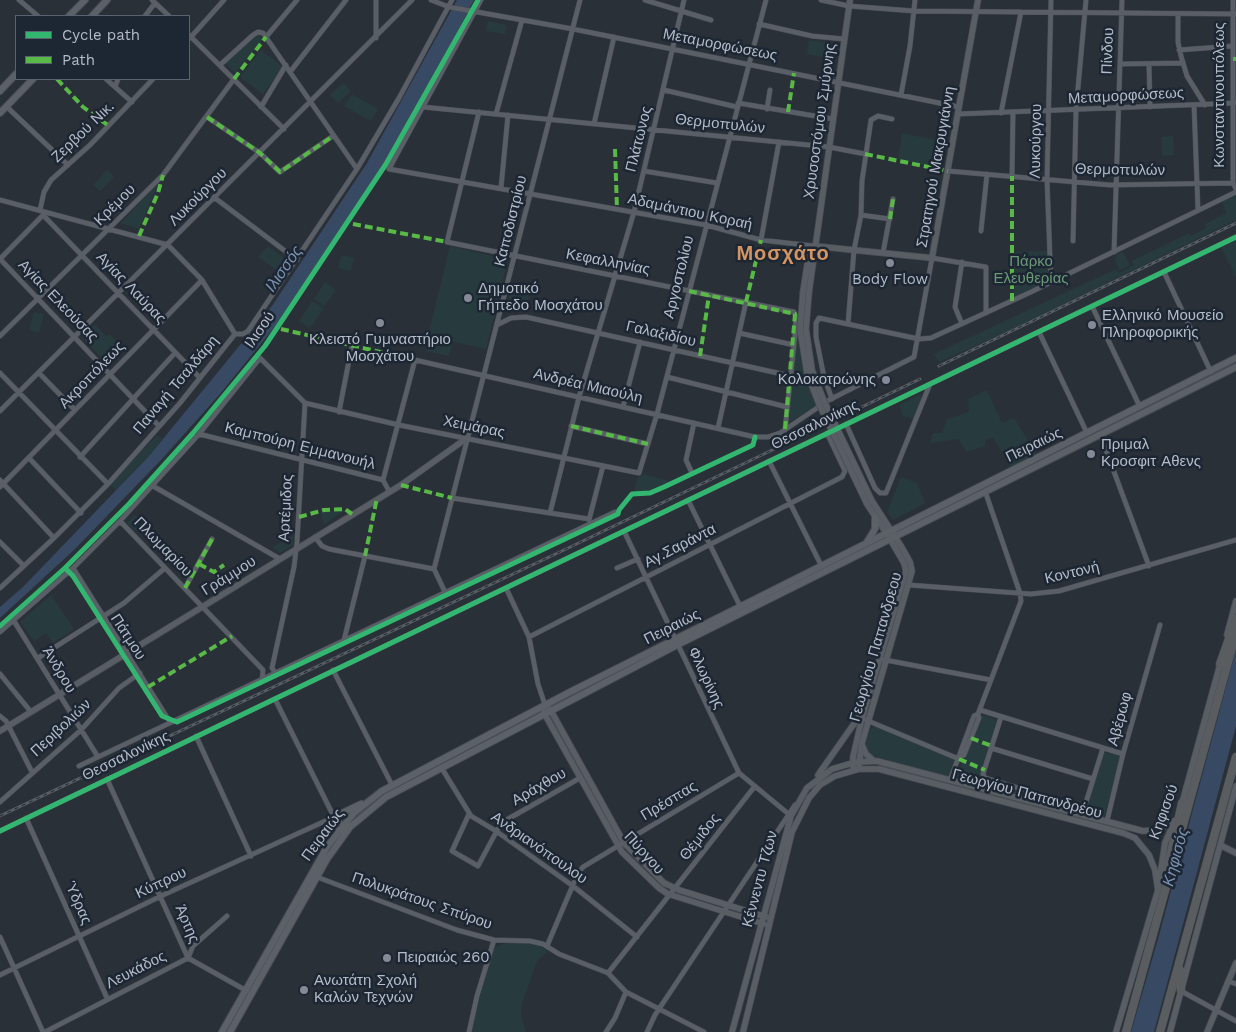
<!DOCTYPE html>
<meta charset="utf-8">
<style>
body{margin:0}
#map{position:relative;width:1236px;height:1032px;overflow:hidden;background:#2a3038;font-family:"Work Sans",sans-serif}
canvas{display:block}
.legend{position:absolute;left:15px;top:15px;width:175px;height:65px;box-sizing:border-box;background:#1d2633;border:1px solid #59626f;margin:0;padding:6px 9px;list-style:none;font-size:15px;color:#b4bcc9}
.legend li{display:flex;align-items:center;gap:10px;height:25px}
.legend b{width:25px;border:1px solid #59626f}
</style>
<div id="map">
<canvas width="1236" height="1032"></canvas>
<ul class="legend">
<li><b style="height:6px;background:#33b770"></b>Cycle path</li>
<li><b style="height:6px;background:#58b947"></b>Path</li>
</ul>
</div>
<script>
const c = document.querySelector('canvas').getContext('2d');
c.lineJoin = 'round';
function fill(path, color) { c.fillStyle = color; c.fill(path, 'evenodd'); }
const poly = rows => new Path2D(rows.map(r => 'M' + r).join(''));
function strokePath(path, color, width, dash) { c.strokeStyle = color; c.lineWidth = width; c.lineCap = dash ? 'butt' : 'round'; c.setLineDash(dash || []); c.stroke(path); }
function drawText(font, color, halo, rows, align = 'center') {
  c.font = font + ' "Work Sans",sans-serif'; c.lineWidth = 5; c.setLineDash([]); c.textBaseline = 'middle'; c.strokeStyle = halo; c.fillStyle = color; for (const [text, x, y, turn = 0] of rows) {
    c.save(); c.translate(x, y); c.rotate((+turn || 0) * Math.PI / 180); c.textAlign = isNaN(turn) ? turn : align; if (halo) c.strokeText(text, 0, 0); c.fillText(text, 0, 0); c.restore();
  }
}
const green = poly([
 [488,21,507,25,505,34,486,31],
 [257,34,263,39,235,73,224,62],
 [809,40,836,44,834,59,807,54],
 [261,50,283,67,263,94,240,77],
 [343,83,351,91,338,103,330,95],
 [352,94,378,109,371,121,344,106],
 [902,133,945,142,940,168,898,159],
 [1173,136,1174,155,1162,156,1161,137],
 [107,170,114,177,100,191,93,185],
 [158,185,139,229,121,223,155,186],
 [1236,195,1236,220,1005,333,939,362,934,354,1116,269,1119,273,1134,265,1131,261,1190,233,1191,236,1206,228,1205,224,1226,213,1222,201],
 [1236,240,1236,277,1221,247],
 [268,246,288,261,279,272,258,257],
 [450,246,508,260,486,349,428,336],
 [1047,251,1048,281,1014,297,1014,252],
 [1123,252,1130,265,1119,271,1115,259,1117,254],
 [342,255,354,258,351,271,338,268],
 [325,282,336,290,324,306,314,299],
 [511,288,530,292,525,312,507,308],
 [312,301,324,308,310,328,299,321],
 [34,312,44,314,39,333,29,330],
 [95,324,106,336,109,334,124,350,108,365,82,337],
 [796,334,798,334,801,361,807,382,798,381,793,375],
 [429,339,452,344,449,356,426,351],
 [793,381,800,385,809,386,817,405,788,423],
 [987,390,1002,423,1014,418,1037,455,1011,468,993,437,985,440,985,446,966,452,959,439,930,443,933,433,942,433,947,419,969,412,968,399],
 [921,394,922,400,915,419,903,416,899,405],
 [157,435,162,439,151,453,116,490,110,485,143,447,145,448],
 [644,474,672,482,650,492,634,493,637,478],
 [901,477,917,483,925,503,893,520,887,512],
 [326,511,344,511,324,524,321,513],
 [135,515,146,523,137,532,127,523],
 [294,535,293,545,280,553,272,547],
 [51,595,74,629,53,643,46,633,34,641,20,622],
 [982,715,998,720,980,780,1085,810,1103,752,1121,756,1104,818,957,779,956,777],
 [874,726,955,759,949,775,946,777,871,755,867,750,866,743,870,730],
 [505,943,529,943,547,949,546,953,537,961,522,1004,521,1014,526,1032,471,1032,489,960,496,947]
]);
const water = poly([
 [457,0,474,0,424,95,387,159,276,325,220,394,161,460,75,549,0,618,0,607,23,587,149,456,272,306,367,163],
 [1236,650,1236,726,1171,969,1154,1032,1131,1032,1158,939]
]);
const street = poly([
 [19,0,38,16],
 [152,0,169,16],
 [431,0,449,7,573,29,959,107],
 [481,0,389,169,706,225,761,240,814,246],
 [645,0,711,20],
 [821,0,849,6,914,11,1236,14],
 [1233,0,1233,183,1236,189],
 [1178,14,1178,42,1181,56,1187,76,1205,105],
 [145,16,155,3],
 [759,24,812,36,844,39],
 [189,35,284,129],
 [266,37,297,0],
 [190,38,224,0],
 [376,38,376,0],
 [1179,50,1233,46],
 [1120,64,1183,63],
 [1149,64,1150,107],
 [220,65,253,35,258,32,263,33,357,169],
 [290,72,346,0],
 [106,79,132,102],
 [115,87,118,79],
 [664,90,737,107],
 [901,95,910,46,915,0],
 [738,103,833,119],
 [1194,105,1198,210],
 [7,107,68,165],
 [261,107,286,65],
 [423,107,829,147,865,154],
 [767,109,770,90],
 [479,112,447,242,794,312,796,317,795,335,785,430],
 [1001,113,1021,12],
 [496,114,522,20],
 [958,114,1236,103],
 [207,117,260,153,280,172,333,136],
 [594,124,614,37],
 [644,171,717,183],
 [948,171,1110,185,1233,183],
 [1012,176,1013,113],
 [501,188,508,115],
 [215,198,297,260],
 [0,200,168,245,202,280,235,334],
 [40,210,44,192,51,180,90,145,153,79],
 [861,215,890,219],
 [44,216,200,378],
 [981,231,987,174],
 [761,240,779,142],
 [1073,241,1076,110,1086,0],
 [1114,252,1122,0],
 [883,253,893,199],
 [0,259,159,426],
 [0,259,44,214],
 [962,262,955,307,962,324],
 [1164,272,1211,372],
 [1051,283,1047,180,1051,0],
 [1092,306,1140,407],
 [848,324,854,250,861,215,862,181,871,120,878,116,892,119],
 [497,325,511,318,526,317,791,376,802,384,815,382,824,377],
 [1039,332,1087,433],
 [739,333,794,345],
 [235,334,243,334,248,331,357,169,399,98,452,0],
 [0,336,163,175,234,79],
 [0,373,108,484],
 [39,373,75,410],
 [667,377,787,407],
 [832,399,824,377,816,337,816,323,819,318,919,339,931,338,1031,292,1236,192],
 [305,403,399,425,639,473,657,414,766,0],
 [623,407,640,342],
 [0,411,412,0],
 [339,412,352,345],
 [846,424,875,488,880,493,886,493,930,384],
 [571,426,648,444],
 [718,428,746,302],
 [199,434,383,480,389,491],
 [1100,434,1149,566],
 [80,457,175,353],
 [29,458,81,513],
 [769,461,821,565],
 [692,473,686,460,694,423],
 [0,480,54,538],
 [383,480,415,360,755,437,768,437,780,433,829,400,914,357,932,258,986,267,986,313],
 [153,486,280,559],
 [0,487,202,280],
 [452,498,589,519],
 [688,500,740,606],
 [550,513,579,397,634,212,684,0],
 [589,520,603,466],
 [120,521,263,670,262,681],
 [624,531,739,773,791,816],
 [315,537,322,546,329,549,434,569],
 [0,542,24,566],
 [73,568,170,722],
 [617,568,638,559],
 [909,585,1031,594,1059,591,1236,540],
 [0,588,54,538,108,484,180,403,235,334],
 [185,588,212,539],
 [506,588,529,637,538,684,545,705],
 [445,592,434,569,580,0],
 [14,621,98,757],
 [0,632,73,568,120,521,199,434,260,358,305,403,297,542,294,567,272,668,276,674],
 [529,637,842,477,845,471,827,433],
 [344,640,365,556],
 [38,658,124,603,165,568],
 [880,659,991,680],
 [333,670,392,785],
 [0,674,31,712],
 [275,699,334,817,343,825],
 [980,710,1123,754],
 [0,716,6,721,32,772],
 [1001,717,983,774,985,778,1084,808],
 [866,720,959,759],
 [196,736,251,856],
 [991,748,1093,779],
 [960,757,964,755,979,718,978,714,1021,601,1020,593,985,491],
 [79,766,615,512],
 [441,767,471,816,496,831,573,886,637,937],
 [107,779,188,958,247,991],
 [950,780,974,716,978,714],
 [0,802,81,730,119,688,140,673],
 [469,814,452,851,478,866,501,823,580,778],
 [1082,815,1103,748],
 [334,817,334,825,341,832],
 [26,818,107,998],
 [1107,821,1123,754,1160,625],
 [0,831,1236,237],
 [317,877,457,930,494,940,530,941,543,944,559,954,608,973,626,992,704,1032],
 [0,937,43,1032],
 [547,946,578,873,583,867,739,773],
 [608,973,755,786],
 [0,975,161,896,334,817],
 [1228,981,1236,984],
 [1181,991,1236,1021],
 [45,1032,188,958,193,946,227,916],
 [469,1032,477,996,494,940],
 [606,1032,615,1018,626,992],
 [647,1032,655,1015,795,805]
]);
const secondary = poly([
 [814,246,932,258,978,0],
 [803,292,809,253,814,246],
 [809,292,850,0],
 [1227,635,1236,601],
 [545,705,544,713,622,852,659,888,668,894,764,924],
 [550,709,624,843,664,883,679,890,766,917],
 [0,731,401,485,467,438],
 [862,745,866,754,874,761],
 [859,765,862,743,912,571,910,562,901,546,872,501],
 [853,766,853,757,862,718,906,571,904,563,890,539,867,504],
 [818,775,863,711],
 [1181,807,1221,661],
 [1220,845,1236,853],
 [732,1032,791,816,807,788,832,769,856,762,877,761,1143,831,1158,830,1174,821],
 [743,1032,792,832,809,798,820,785,835,776,859,769,879,769,1123,833,1135,838,1149,855,1155,870,1158,890],
 [1116,1032,1158,890,1165,843,1174,822],
 [1170,1032,1236,786],
 [1207,1032,1236,963]
]);
const primary = poly([
 [69,16,85,0],
 [92,16,107,0],
 [0,91,16,74],
 [0,113,33,79],
 [867,542,875,529,875,518],
 [334,817,361,804],
 [222,1032,327,847,354,813,382,791,570,692,1236,358],
 [230,1032,327,859,350,827,386,797,677,645,1236,367]
]);
const highway = poly([
 [1220,664,1236,619],
 [1165,879,1182,803],
 [1180,970,1181,991],
 [1126,1032,1236,633],
 [1160,1032,1236,757]
]);
const rail = poly([
 [939,366,1236,223],
 [0,816,564,550,920,379]
]);
const secondaryBridge = poly([
 [803,292,800,329,807,373,819,404,867,504],
 [809,292,806,329,812,370,824,401,872,501]
]);
const quiet = poly([
 [1233,59,1236,59],
 [57,79,83,107,109,126],
 [234,79,266,37],
 [788,112,794,73],
 [207,117,260,153,280,172,333,136],
 [615,149,617,209],
 [865,154,948,171],
 [890,219,893,199],
 [353,224,447,242],
 [139,236,158,193,163,175],
 [689,291,795,314,785,430],
 [1012,301,1012,176],
 [746,302,761,240],
 [281,329,415,360],
 [700,356,709,295],
 [571,426,648,444],
 [401,485,452,498],
 [299,517,324,510,345,509,352,514],
 [365,556,377,498],
 [199,564,214,572,224,565],
 [185,588,212,539],
 [148,687,232,636],
 [971,738,992,746],
 [959,759,985,770]
]);
const cycleway = poly([
 [65,568,73,576,162,716,177,722,618,514,619,510,632,494,650,493,664,487,753,445,755,437],
 [0,626,65,568,129,504,193,433,265,346,386,164,478,0],
 [0,831,1236,237]
]);
const markers = [
 [890,263,5,"#848b96"],
 [468,298,5,"#848b96"],
 [380,323,5,"#848b96"],
 [1092,325,5,"#848b96"],
 [886,380,5,"#848b96"],
 [1091,454,5,"#848b96"],
 [387,958,5,"#848b96"],
 [304,990,5,"#848b96"]
];
const streetNames = [
 ["Μεταμορφώσεως",720,45,11],
 ["Πίνδου",1108,51,-88],
 ["Κωνσταντινουπόλεως",1220,95,-90],
 ["Μεταμορφώσεως",1126,96,-3],
 ["Χρυσοστόμου Σμύρνης",820,121,-82],
 ["Θερμοπυλών",720,124,6],
 ["Ζερβού Νικ.",83,132,-44],
 ["Πλάτωνος",639,139,-76],
 ["Λυκούργου",1036,141,-89],
 ["Στρατηγού Μακρυγιάννη",936,167,-80],
 ["Θερμοπυλών",1120,170,1],
 ["Λυκούργου",198,197,-45],
 ["Κρέμου",115,205,-45],
 ["Αδαμάντιου Κοραή",690,212,12],
 ["Καποδιστρίου",511,221,-76],
 ["Κεφαλληνίας",608,262,11],
 ["Αργοστολίου",679,277,-76],
 ["Αγίας Λαύρας",131,288,46],
 ["Αγίας Ελεούσας",58,301,46],
 ["Ιλισού",260,330,-55],
 ["Γαλαξιδίου",661,334,13],
 ["Ακροπόλεως",92,375,-46],
 ["Παναγή Τσαλδάρη",176,385,-50],
 ["Ανδρέα Μιαούλη",588,386,13],
 ["Θεσσαλονίκης",815,425,-26],
 ["Χειμάρας",474,427,11],
 ["Πειραιώς",1034,445,-26],
 ["Καμπούρη Εμμανουήλ",300,446,14],
 ["Αρτέμιδος",286,508,-87],
 ["Αγ.Σαράντα",680,546,-27],
 ["Πλωμαρίου",163,547,46],
 ["Κοντονή",1072,573,-13],
 ["Γράμμου",229,576,-32],
 ["Πειραιώς",672,627,-27],
 ["Πάτμου",128,637,57],
 ["Γεωργίου Παπανδρεου",876,647,-74],
 ["Άνδρου",59,670,59],
 ["Φλωρίνης",706,678,65],
 ["Αβέρωφ",1120,719,-75],
 ["Περιβολιών",61,728,-43],
 ["Θεσσαλονίκης",126,756,-26],
 ["Αράχθου",539,787,-30],
 ["Γεωργίου Παπανδρέου",1027,794,15],
 ["Πρέσπας",669,801,-31],
 ["Κηφισού",1164,812,-70],
 ["Πειραιώς",323,835,-54],
 ["Θέμιδος",700,837,-52],
 ["Ανδριανόπουλου",539,848,35],
 ["Πύργου",644,853,48],
 ["Κέννεντυ Τζων",760,879,-75],
 ["Κύπρου",161,883,-25],
 ["Πολυκράτους Σπύρου",422,901,19],
 ["Ύδρας",78,903,66],
 ["Άρτης",187,924,67],
 ["Λευκάδος",136,970,-27]
];
const parkNames = [
 ["Πάρκο",1031,262],
 ["Ελευθερίας",1031,279]
];
const poiNames = [
 ["Body Flow",890,280,"center"],
 ["Δημοτικό",478,289],
 ["Γήπεδο Μοσχάτου",478,306],
 ["Ελληνικό Μουσείο",1102,316],
 ["Πληροφορικής",1102,333],
 ["Κλειστό Γυμναστήριο",380,340,"center"],
 ["Μοσχάτου",380,357,"center"],
 ["Κολοκοτρώνης",876,380,"right"],
 ["Πριμαλ",1101,445],
 ["Κροσφιτ Αθενς",1101,462],
 ["Πειραιώς 260",397,958],
 ["Ανωτάτη Σχολή",314,981],
 ["Καλών Τεχνών",314,998]
];
const waterNames = [
 ["Ιλισσός",284,269,-55],
 ["Κηφισός",1176,857,-75]
];
const districtNames = [
 ["Μοσχάτο",783,254]
];
fill(green, '#273a3e');
fill(water, '#384963');
strokePath(street, '#484c53', 5.5);
strokePath(secondary, '#484c53', 7);
strokePath(primary, '#484c55', 8);
strokePath(highway, '#474c53', 9);
strokePath(street, '#5a5e66', 4.5);
strokePath(secondary, '#595d64', 5.5);
strokePath(primary, '#5c6168', 6);
strokePath(highway, '#5a5d60', 8);
strokePath(rail, '#595d64', 3);
strokePath(rail, '#1d2633', 1, [4]);
strokePath(secondaryBridge, '#484c53', 7, []);
strokePath(secondaryBridge, '#595d64', 5.5);
strokePath(quiet, '#58b947', 4, [8, 4]);
strokePath(cycleway, '#33b770', 5);
for (const [x, y, r, color] of markers) { const dot = new Path2D(); dot.arc(x, y, r, 0, 2 * Math.PI); c.fillStyle = color; c.fill(dot); strokePath(dot, '#1d2633', 2); }
drawText('15px', '#b4bcc9', '#1d2633', streetNames);
drawText('15px', '#6b9a76', '#1d2633', parkNames);
drawText('15px', '#b4bcc9', '#1d2633', poiNames, 'left');
drawText('italic 16px', '#7c92b1', '#1d2633', waterNames);
c.letterSpacing = '1px';
drawText('bold 20px', '#d59563', '#1d2633', districtNames);
c.letterSpacing = '0px';
</script>
